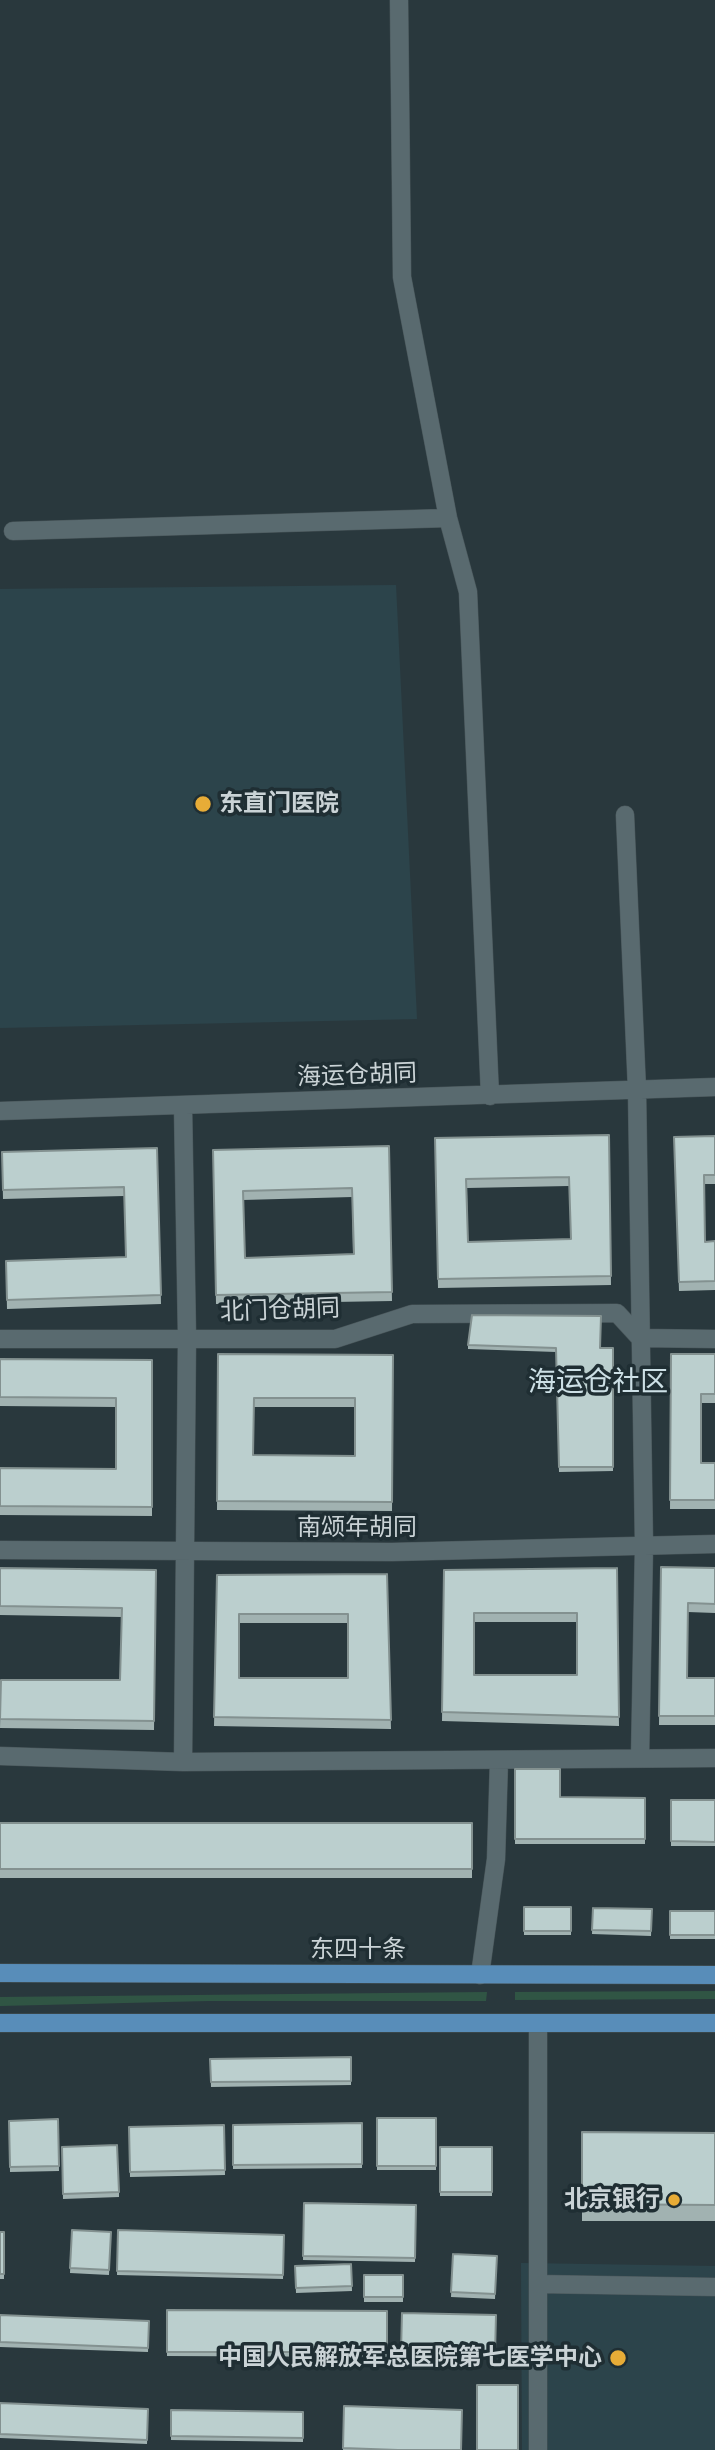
<!DOCTYPE html>
<meta charset="utf-8">
<style>
body{margin:0}
canvas{display:block;background:#29383d}
</style>
<canvas width="715" height="2450"></canvas>
<script>
const c = document.querySelector('canvas').getContext('2d');
c.lineJoin = 'round';
function fill(path, color) { c.fillStyle = color; c.fill(path, 'evenodd'); }
const poly = rows => new Path2D(rows.map(r => 'M' + r).join(''));
function strokePath(path, color, width, dash) { c.strokeStyle = color; c.lineWidth = width; c.lineCap = dash ? 'butt' : 'round'; c.setLineDash(dash || []); c.stroke(path); }
function drawText(font, color, halo, rows, align = 'center') {
  c.font = font + ' Bitter,"Noto Sans SC",serif'; c.lineWidth = 7; c.setLineDash([]); c.textBaseline = 'middle'; c.strokeStyle = halo; c.fillStyle = color; for (const [text, x, y, turn = 0] of rows) {
    c.save(); c.translate(x, y); c.rotate((+turn || 0) * Math.PI / 180); c.textAlign = isNaN(turn) ? turn : align; if (halo) c.strokeText(text, 0, 0); c.fillText(text, 0, 0); c.restore();
  }
}
const built = poly([
 [396,585,417,1019,0,1028,0,589],
 [521,2263,715,2266,715,2450,522,2450]
]);
const green = poly([
 [715,1991,715,1999,515,2000,515,1992],
 [487,1992,486,2001,208,2001,0,2006,0,1997]
]);
const minor = poly([
 [399,0,402,277,448,518,468,592,490,1096],
 [13,531,448,518],
 [625,815,637,1090,644,1546,640,1758],
 [183,1106,187,1337,183,1762],
 [0,1111,715,1087],
 [0,1339,335,1339,412,1314,617,1313,640,1338,715,1339],
 [0,1550,392,1552,715,1544],
 [0,1756,183,1762,715,1758],
 [480,1975,496,1859,499,1760],
 [538,2024,538,2450],
 [538,2284,715,2287]
]);
const major = poly([
 [0,1973,715,1975],
 [0,2023,715,2023]
]);
const wall = poly([
 [609,1135,611,1285,438,1288,435,1138],
 [569,1186,571,1239,468,1242,467,1188],
 [715,1136,715,1184,704,1184,705,1242,715,1241,715,1290,679,1291,674,1137],
 [389,1146,392,1301,216,1304,213,1150],
 [352,1197,353,1254,245,1258,243,1200],
 [157,1148,161,1304,7,1309,6,1261,126,1257,124,1196,3,1199,2,1152],
 [468,1345,613,1348,613,1471,559,1472,556,1352,468,1349],
 [218,1354,393,1355,392,1511,217,1510],
 [254,1407,355,1407,355,1456,253,1455],
 [671,1354,715,1354,715,1403,701,1403,701,1463,715,1463,715,1509,670,1509],
 [0,1359,152,1360,152,1516,0,1515,0,1468,116,1469,116,1407,0,1406],
 [661,1567,715,1568,715,1613,688,1612,688,1678,715,1678,715,1725,659,1725],
 [0,1568,156,1570,154,1730,0,1728,1,1680,120,1680,122,1617,0,1615],
 [617,1568,619,1726,442,1721,444,1570],
 [474,1622,577,1622,577,1675,474,1675],
 [387,1574,391,1729,214,1726,217,1575],
 [239,1623,348,1623,348,1678,239,1678],
 [515,1769,560,1797,645,1798,645,1844,515,1844],
 [671,1800,715,1800,715,1846,671,1846],
 [0,1823,472,1823,472,1878,0,1878],
 [524,1907,571,1907,571,1935,524,1935],
 [593,1908,652,1909,651,1936,592,1934],
 [670,1911,715,1911,715,1939,670,1939],
 [351,2057,351,2085,211,2087,210,2059],
 [377,2118,436,2118,436,2170,377,2170],
 [58,2119,59,2171,10,2172,9,2121],
 [362,2123,362,2168,233,2169,233,2125],
 [224,2125,225,2175,130,2177,129,2127],
 [582,2132,715,2133,715,2221,582,2221],
 [62,2147,119,2192,119,2197,63,2199],
 [440,2147,492,2147,492,2196,440,2196],
 [304,2203,416,2205,415,2262,303,2260],
 [72,2230,111,2232,109,2275,70,2273],
 [118,2230,284,2235,283,2279,117,2275],
 [0,2232,4,2232,4,2279,0,2279],
 [453,2254,497,2256,495,2299,451,2297],
 [351,2264,352,2291,296,2293,295,2266],
 [364,2275,403,2275,403,2302,364,2302],
 [167,2310,387,2311,387,2357,167,2356],
 [402,2313,496,2315,495,2359,401,2357],
 [0,2315,149,2321,148,2352,0,2347],
 [0,2403,148,2409,147,2444,0,2438],
 [344,2406,461,2450,343,2450],
 [171,2410,303,2412,303,2442,171,2440]
]);
const building = poly([
 [609,1135,611,1276,438,1279,435,1138,609,1135],
 [569,1177,571,1239,468,1242,466,1179,569,1177],
 [715,1136,715,1175,704,1175,705,1242,715,1241,715,1281,679,1282,674,1137,715,1136],
 [389,1146,392,1292,216,1295,213,1150,389,1146],
 [352,1188,354,1254,245,1258,243,1191,352,1188],
 [157,1148,161,1295,7,1300,6,1261,126,1257,124,1187,3,1190,2,1152,157,1148],
 [472,1315,601,1316,600,1348,613,1348,613,1467,559,1467,556,1348,468,1345,472,1315],
 [218,1354,393,1355,392,1502,217,1501,218,1354],
 [254,1398,355,1398,355,1456,253,1455,254,1398],
 [671,1354,715,1354,715,1394,701,1394,701,1463,715,1463,715,1500,670,1500,671,1354],
 [0,1359,152,1360,152,1507,0,1506,0,1468,116,1469,116,1398,0,1397,0,1359],
 [661,1567,715,1568,715,1604,688,1603,687,1678,715,1678,715,1716,659,1716,661,1567],
 [0,1568,156,1570,154,1721,0,1719,1,1680,120,1680,122,1608,0,1606,0,1568],
 [617,1568,619,1717,442,1712,444,1570,617,1568],
 [474,1613,577,1613,577,1675,474,1675,474,1613],
 [387,1574,391,1720,214,1717,217,1575,387,1574],
 [239,1614,348,1614,348,1678,239,1678,239,1614],
 [515,1769,560,1769,560,1797,645,1798,645,1839,515,1839,515,1769],
 [671,1800,715,1800,715,1842,671,1841,671,1800],
 [0,1823,472,1823,472,1869,0,1869,0,1823],
 [524,1907,571,1907,571,1931,524,1931,524,1907],
 [593,1908,652,1909,651,1931,592,1930,593,1908],
 [670,1911,715,1911,715,1935,670,1935,670,1911],
 [351,2057,351,2081,211,2082,210,2059,351,2057],
 [377,2118,436,2118,436,2166,377,2166,377,2118],
 [58,2119,59,2166,10,2167,9,2121,58,2119],
 [362,2123,362,2164,233,2165,233,2125,362,2123],
 [224,2125,225,2170,130,2172,129,2127,224,2125],
 [582,2132,715,2133,715,2205,582,2204,582,2132],
 [117,2145,119,2192,63,2194,62,2147,117,2145],
 [440,2147,492,2147,492,2192,440,2192,440,2147],
 [304,2203,416,2205,415,2258,303,2256,304,2203],
 [72,2230,111,2232,109,2270,70,2268,72,2230],
 [118,2230,284,2235,283,2275,117,2271,118,2230],
 [0,2232,4,2232,4,2274,0,2274,0,2232],
 [453,2254,497,2256,495,2294,451,2292,453,2254],
 [351,2264,352,2286,296,2288,295,2266,351,2264],
 [364,2275,403,2275,403,2297,364,2297,364,2275],
 [167,2310,387,2311,387,2352,167,2352,167,2310],
 [402,2313,496,2315,495,2354,401,2352,402,2313],
 [0,2315,149,2321,148,2348,0,2342,0,2315],
 [477,2385,518,2385,518,2450,477,2450,477,2385],
 [0,2403,148,2409,147,2440,0,2434,0,2403],
 [344,2406,462,2410,461,2450,398,2450,343,2448,344,2406],
 [171,2410,303,2412,303,2438,171,2436,171,2410]
]);
const markers = [
 [203,804,9,"#e7ac37"],
 [674,2200,7,"#e7ac37"],
 [618,2358,9,"#e7ac37"]
];
const poiNames = [
 ["东直门医院",219,804,"left"],
 ["北京银行",660,2200],
 ["中国人民解放军总医院第七医学中心",602,2358]
];
const streetNames = [
 ["海运仓胡同",357,1076,-2],
 ["北门仓胡同",280,1311,-2],
 ["南颂年胡同",357,1528],
 ["东四十条",358,1950]
];
const quarterNames = [
 ["海运仓社区",598,1383]
];
fill(built, '#2c444b');
fill(green, '#305544');
strokePath(minor, '#485559', 19);
strokePath(major, '#485559', 19);
strokePath(minor, '#596a6f', 18);
strokePath(major, '#588db9', 18);
fill(wall, '#a1b2b1');
fill(building, '#bbcfce');
strokePath(building, '#839190', 2);
for (const [x, y, r, color] of markers) { const dot = new Path2D(); dot.arc(x, y, r, 0, 2 * Math.PI); c.fillStyle = color; c.fill(dot); strokePath(dot, '#1f2e33', 2.5); }
drawText('bold 24px', '#cad3d6', '#1f2e33', poiNames, 'right');
drawText('24px', '#cad3d6', '#1f2e33', streetNames);
drawText('28px', '#cde0e6', '#1f2e33', quarterNames);
</script>
